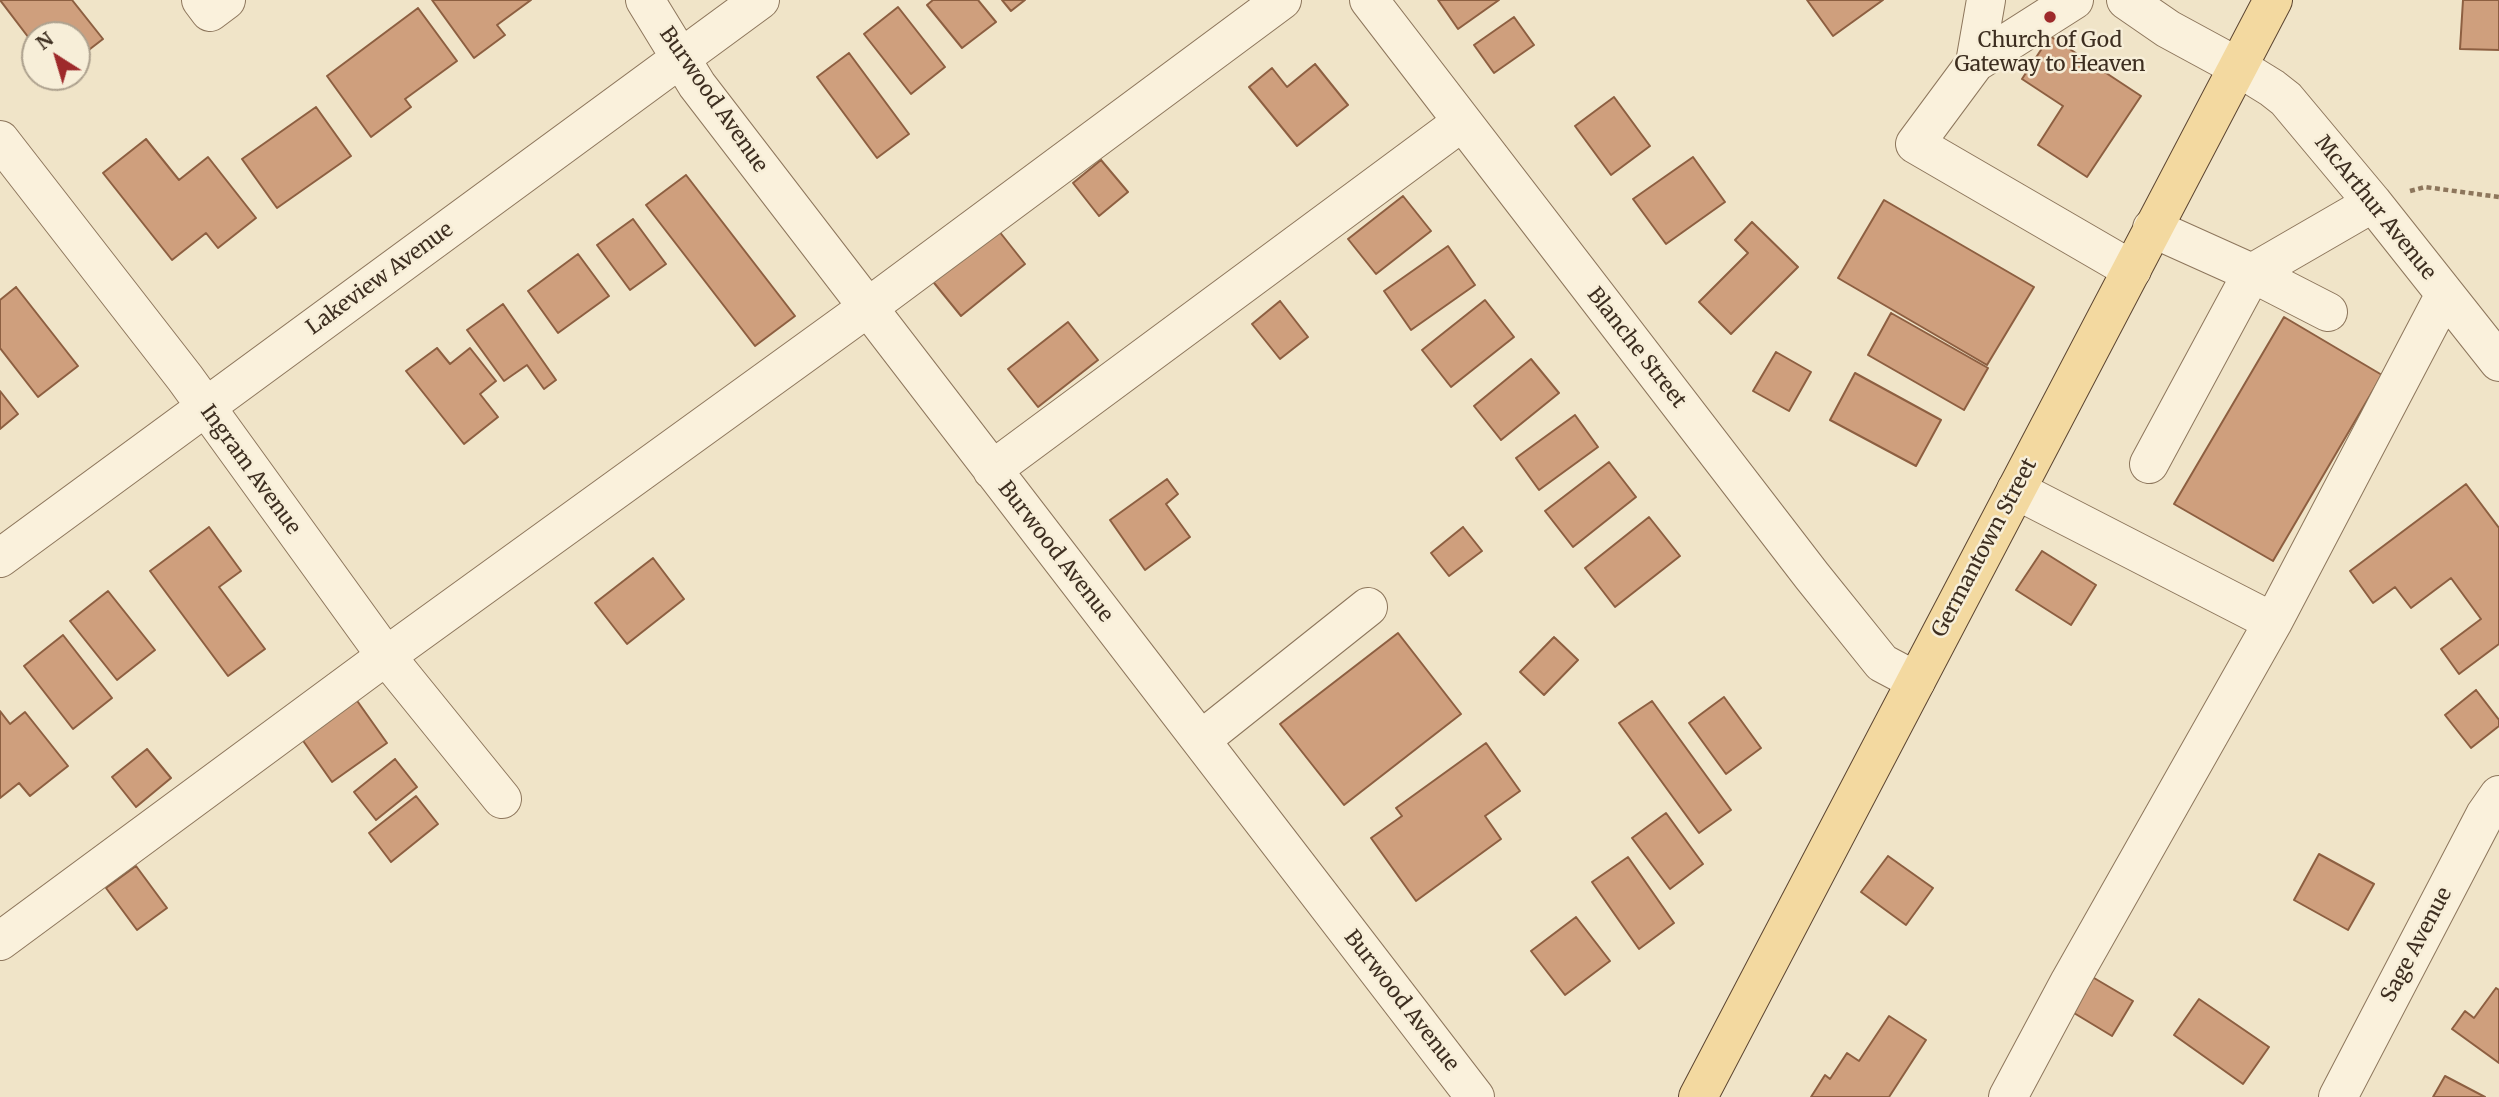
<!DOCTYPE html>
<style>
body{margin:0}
#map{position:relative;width:2499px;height:1097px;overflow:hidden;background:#f0e4c8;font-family:Merriweather,serif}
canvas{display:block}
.north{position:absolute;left:21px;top:21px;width:70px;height:70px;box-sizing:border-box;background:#f7eed8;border:2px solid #ada18e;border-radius:50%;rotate:323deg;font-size:19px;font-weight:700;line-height:28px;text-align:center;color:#3d2e20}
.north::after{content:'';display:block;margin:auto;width:24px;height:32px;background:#9e2a2b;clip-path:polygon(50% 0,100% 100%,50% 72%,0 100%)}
</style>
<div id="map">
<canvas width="2499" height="1097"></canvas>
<div class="north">N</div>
</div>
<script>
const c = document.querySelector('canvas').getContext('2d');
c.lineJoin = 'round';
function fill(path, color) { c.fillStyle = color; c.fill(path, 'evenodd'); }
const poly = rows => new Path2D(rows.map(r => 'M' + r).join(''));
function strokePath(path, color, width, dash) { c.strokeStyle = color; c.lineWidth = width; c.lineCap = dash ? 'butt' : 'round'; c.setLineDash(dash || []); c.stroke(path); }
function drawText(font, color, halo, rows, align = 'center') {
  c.font = font + ' Merriweather,serif'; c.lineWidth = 5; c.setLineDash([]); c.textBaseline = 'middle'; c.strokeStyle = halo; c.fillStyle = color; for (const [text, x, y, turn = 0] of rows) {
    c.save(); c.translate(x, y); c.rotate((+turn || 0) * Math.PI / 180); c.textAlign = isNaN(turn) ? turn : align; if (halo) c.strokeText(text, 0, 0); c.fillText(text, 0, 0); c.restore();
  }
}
const building = poly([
 [0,0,72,0,103,39,77,59,77,35,35,35,35,46,0,0],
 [432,0,531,0,497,25,505,35,474,58,432,0],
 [933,0,978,0,996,22,962,48,927,5,933,0],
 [1002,0,1025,0,1011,11,1002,0],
 [1438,0,1499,0,1458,29,1438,0],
 [1807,0,1883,0,1833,36,1807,0],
 [2463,0,2499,0,2499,50,2460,49,2463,0],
 [898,7,945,67,911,94,864,34,898,7],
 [418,8,457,61,405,99,411,107,371,137,327,76,418,8],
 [1514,17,1534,45,1494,73,1474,45,1514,17],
 [2050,36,2141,96,2087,177,2038,145,2063,106,2022,79,2050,36],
 [849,53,909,134,877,158,817,77,849,53],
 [1315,64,1348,105,1297,146,1249,87,1272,68,1287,87,1315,64],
 [1614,97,1650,146,1611,175,1575,126,1614,97],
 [316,107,351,156,277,208,242,159,316,107],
 [146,139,179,180,208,157,256,218,218,248,206,233,172,260,103,173,146,139],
 [1693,157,1725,202,1666,244,1633,199,1693,157],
 [1101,160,1128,192,1099,216,1073,183,1101,160],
 [686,175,795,316,755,346,646,205,686,175],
 [1403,196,1431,231,1376,274,1348,239,1403,196],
 [1884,200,2034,287,1987,365,1838,278,1884,200],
 [633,219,666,264,630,290,597,245,633,219],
 [991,221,1025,264,961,316,926,273,991,221],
 [1752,222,1798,267,1731,334,1699,302,1748,253,1735,240,1752,222],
 [1448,246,1475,285,1411,330,1384,291,1448,246],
 [578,254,609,296,558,333,528,291,578,254],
 [16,287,78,366,38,397,0,348,0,300,16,287],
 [1485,300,1514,337,1451,387,1422,350,1485,300],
 [1280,301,1308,337,1280,359,1252,324,1280,301],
 [503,304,556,380,544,389,527,365,504,381,467,330,503,304],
 [1891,313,1988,368,1964,410,1868,355,1891,313],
 [2284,317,2382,375,2273,561,2174,504,2284,317],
 [1068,322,1098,360,1038,407,1008,369,1068,322],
 [437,348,450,364,470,348,496,381,480,394,498,417,464,444,406,371,437,348],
 [1776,352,1811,372,1789,411,1753,391,1776,352],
 [1531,359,1559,393,1501,440,1474,406,1531,359],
 [1855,373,1941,420,1916,466,1830,420,1855,373],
 [0,391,18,414,0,429,0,391],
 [1575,415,1598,447,1539,490,1516,458,1575,415],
 [1609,462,1636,497,1573,547,1545,511,1609,462],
 [1167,479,1178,494,1166,504,1190,537,1145,570,1110,520,1167,479],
 [2466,484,2499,528,2499,644,2459,674,2441,649,2481,619,2451,578,2411,608,2395,587,2373,603,2350,571,2466,484],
 [1649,517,1680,556,1615,607,1585,568,1649,517],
 [209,527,241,571,219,587,265,649,228,676,150,571,209,527],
 [1463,527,1482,551,1449,576,1431,553,1463,527],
 [2042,551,2096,585,2071,625,2016,590,2042,551],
 [653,558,684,599,627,644,595,603,653,558],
 [108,591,155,650,117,680,70,621,108,591],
 [1398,633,1461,714,1344,805,1280,724,1398,633],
 [63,635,112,698,73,729,24,666,63,635],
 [1554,637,1578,660,1544,695,1520,672,1554,637],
 [2476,690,2499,720,2499,726,2471,748,2445,715,2476,690],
 [353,695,387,743,332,782,299,735,353,695],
 [1724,697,1761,748,1726,774,1689,723,1724,697],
 [1652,701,1731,810,1699,833,1619,723,1652,701],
 [0,711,10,724,25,712,68,766,30,796,19,783,0,798,0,711],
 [1486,743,1520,791,1485,816,1501,839,1416,901,1371,838,1402,816,1396,808,1486,743],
 [147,749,171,778,136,807,112,777,147,749],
 [395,759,417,787,376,820,354,792,395,759],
 [416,796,438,824,391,862,369,833,416,796],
 [1666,813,1703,864,1670,889,1632,838,1666,813],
 [2319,854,2374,884,2348,930,2294,900,2319,854],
 [1888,856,1933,888,1906,925,1861,892,1888,856],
 [1628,857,1674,923,1639,949,1592,882,1628,857],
 [136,866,167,908,137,930,106,888,136,866],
 [1576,917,1610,961,1565,995,1531,951,1576,917],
 [2089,975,2133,1001,2112,1036,2069,1010,2089,975],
 [2496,988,2499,990,2499,1063,2452,1029,2465,1011,2474,1018,2496,988],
 [2199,999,2269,1047,2243,1084,2174,1035,2199,999],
 [1889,1016,1926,1040,1889,1097,1811,1097,1825,1075,1830,1079,1847,1053,1859,1061,1889,1016],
 [2445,1076,2485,1097,2433,1097,2445,1076]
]);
const path = poly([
 [2410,191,2425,187,2499,197]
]);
const minor = poly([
 [201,0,210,12,226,0],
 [645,0,697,85,1475,1097],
 [1369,0,1812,576,1882,663,1916,681],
 [2074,0,1975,63,1915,144,2132,270],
 [2126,0,2168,29,2238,67,2272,88,2286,99,2373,203,2499,362],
 [1975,63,1986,0],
 [0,140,185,378,386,656,502,799],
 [2152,228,2252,273,2373,203],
 [2149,464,2252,273,2328,312],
 [992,470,1462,122],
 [2016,490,2273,622],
 [0,558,760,0],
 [1201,740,1368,607],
 [0,941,386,656,867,308,1282,0],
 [2008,1097,2070,981,2273,622,2445,294],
 [2338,1097,2485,815,2499,795]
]);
const major = poly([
 [1698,1097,2273,0]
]);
const markers = [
 [2050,17,7,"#9e2a2b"]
];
const poiNames = [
 ["Church of God",2050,41],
 ["Gateway to Heaven",2050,65]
];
const streetNames = [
 ["Burwood Avenue",713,100,55],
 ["McArthur Avenue",2375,208,51],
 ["Lakeview Avenue",380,279,-36],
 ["Blanche Street",1636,348,52],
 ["Ingram Avenue",250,470,54],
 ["Germantown Street",1985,548,-62],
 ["Burwood Avenue",1055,552,52],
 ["Sage Avenue",2417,945,-62],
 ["Burwood Avenue",1401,1001,52]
];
fill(building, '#cf9f7d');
strokePath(building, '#8d5f41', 2);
strokePath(minor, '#8d765c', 40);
strokePath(major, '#5b4430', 40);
strokePath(path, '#8d765c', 4.5, [5, 3.5]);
strokePath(minor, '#faf1dc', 38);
strokePath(major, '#f3d9a0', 38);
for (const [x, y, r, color] of markers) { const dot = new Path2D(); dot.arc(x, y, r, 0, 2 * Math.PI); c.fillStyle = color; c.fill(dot); strokePath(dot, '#f7eed8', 2.5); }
drawText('21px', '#3d2e20', '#f7eed8', poiNames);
drawText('21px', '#3d2e20', '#f7eed8', streetNames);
</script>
